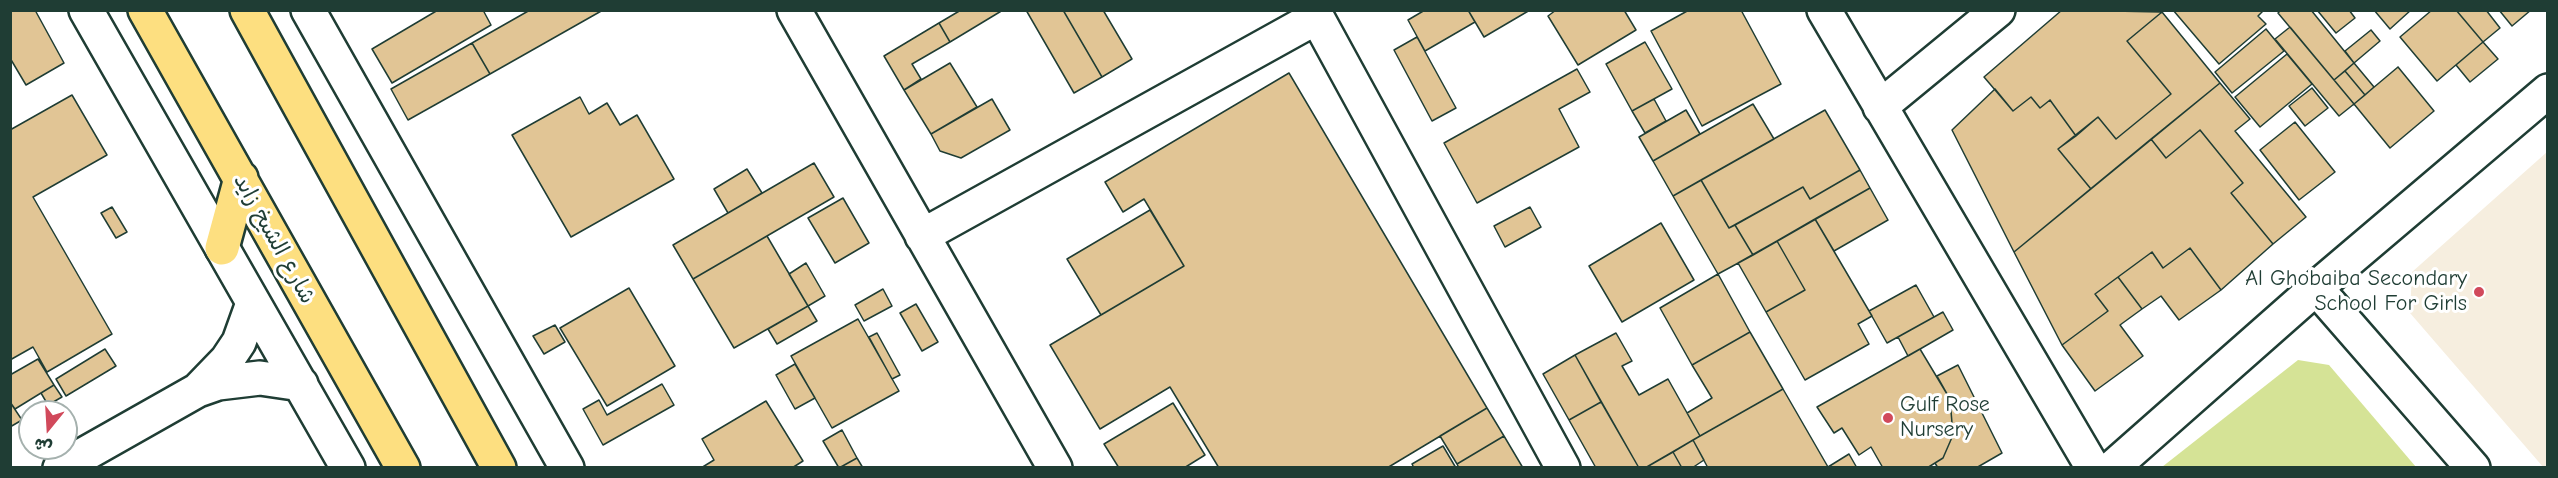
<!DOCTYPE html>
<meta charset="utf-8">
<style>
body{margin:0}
#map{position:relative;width:2558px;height:478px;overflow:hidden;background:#fff;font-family:"Comic Neue","Playpen Sans Arabic",sans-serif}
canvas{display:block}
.frame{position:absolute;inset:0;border:12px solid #1f3d34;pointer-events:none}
.north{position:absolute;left:18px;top:400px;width:60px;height:60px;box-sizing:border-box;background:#fff;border:2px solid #a5b1ae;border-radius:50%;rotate:198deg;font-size:16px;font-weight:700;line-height:24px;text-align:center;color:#1f3d34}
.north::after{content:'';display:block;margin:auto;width:21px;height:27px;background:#d1495b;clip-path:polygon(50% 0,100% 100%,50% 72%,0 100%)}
</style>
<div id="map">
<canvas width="2558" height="478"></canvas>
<div class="frame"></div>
<div class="north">ش</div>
</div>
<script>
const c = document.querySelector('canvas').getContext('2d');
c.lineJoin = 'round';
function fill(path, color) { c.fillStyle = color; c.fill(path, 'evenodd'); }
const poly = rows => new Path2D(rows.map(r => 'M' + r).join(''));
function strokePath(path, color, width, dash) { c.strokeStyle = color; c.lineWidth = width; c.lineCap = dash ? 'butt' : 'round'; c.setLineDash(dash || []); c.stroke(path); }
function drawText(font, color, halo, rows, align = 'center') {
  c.font = font + ' "Comic Neue","Playpen Sans Arabic",sans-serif'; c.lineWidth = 6; c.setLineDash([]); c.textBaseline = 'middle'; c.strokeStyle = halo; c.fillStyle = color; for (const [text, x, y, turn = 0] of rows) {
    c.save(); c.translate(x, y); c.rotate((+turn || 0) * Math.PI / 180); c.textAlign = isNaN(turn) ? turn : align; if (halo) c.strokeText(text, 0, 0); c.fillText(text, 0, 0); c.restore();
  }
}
const built = poly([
 [2547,152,2548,467,2544,468,2410,313,2412,272]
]);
const green = poly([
 [2298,360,2329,365,2416,467,2162,467]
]);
const building = poly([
 [10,10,35,10,64,63,26,85,10,58,10,10],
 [438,10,483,10,491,25,392,83,372,49,438,10],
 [530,10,603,10,490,74,472,43,530,10],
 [961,10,1003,10,950,42,939,23,961,10],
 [1026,10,1063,10,1102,77,1074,93,1026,10],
 [1063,10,1103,10,1132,59,1102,77,1063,10],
 [1425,10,1468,10,1475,22,1425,51,1408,20,1425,10],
 [1468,10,1530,10,1484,37,1468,10],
 [1556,10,1624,10,1636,30,1578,65,1548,16,1556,10],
 [1689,10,1741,10,1781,84,1702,126,1651,31,1689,10],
 [2062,10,2162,12,2127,41,2171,94,2116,139,2098,117,2076,136,2050,100,2040,108,2031,97,2013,111,1984,77,2062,10],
 [2173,10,2264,10,2258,16,2266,24,2219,64,2173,10],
 [2281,10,2311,10,2354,63,2334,80,2278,13,2281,10],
 [2317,10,2349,10,2355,18,2336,33,2317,10],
 [2374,10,2411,10,2390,29,2374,10],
 [2432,10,2456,10,2483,42,2437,81,2400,37,2432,10],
 [2456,10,2486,10,2500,28,2483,42,2456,10],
 [2499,10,2531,10,2512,26,2499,10],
 [2162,12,2220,83,2091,189,2058,149,2098,117,2116,139,2171,94,2127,41,2162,12],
 [939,23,950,42,912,64,921,79,904,90,884,56,939,23],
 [2290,27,2354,104,2339,116,2275,39,2290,27],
 [2266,29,2284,51,2232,93,2215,72,2266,29],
 [2371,30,2380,41,2354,63,2345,51,2371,30],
 [1417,37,1456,108,1432,121,1394,50,1417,37],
 [1645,42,1672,89,1632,111,1606,64,1645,42],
 [2483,42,2498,59,2470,82,2456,65,2483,42],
 [472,43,490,74,408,120,391,89,472,43],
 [2287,54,2312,84,2260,127,2235,97,2287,54],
 [950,63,977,107,931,134,904,90,950,63],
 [2354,63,2374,87,2365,95,2345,71,2354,63],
 [2398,67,2434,111,2390,148,2354,104,2398,67],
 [1577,69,1590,92,1559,109,1579,147,1477,203,1444,143,1577,69],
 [2345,71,2365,95,2354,104,2334,80,2345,71],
 [1289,73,1487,408,1387,468,1219,468,1170,387,1100,429,1050,345,1184,266,1144,199,1123,212,1105,182,1289,73],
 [2220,83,2250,119,2235,131,2306,217,2273,244,2231,193,2243,183,2200,130,2166,158,2151,139,2220,83],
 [2312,88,2328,108,2305,126,2289,106,2312,88],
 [1995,89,2013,111,2031,97,2040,108,2050,100,2076,136,2058,149,2091,189,2014,252,1952,130,1995,89],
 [72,95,107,155,33,197,112,334,47,372,33,347,10,360,10,130,72,95],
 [580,97,589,114,607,103,620,125,637,115,674,179,571,237,512,135,580,97],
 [992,99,1010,130,961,158,940,151,931,134,992,99],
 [1654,99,1666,121,1645,133,1632,111,1654,99],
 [1753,104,1774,139,1673,196,1653,161,1753,104],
 [1686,110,1700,134,1653,161,1639,137,1686,110],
 [1825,110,1860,170,1810,199,1803,187,1729,228,1701,180,1825,110],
 [2295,122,2335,172,2299,200,2260,150,2295,122],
 [2200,130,2243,183,2231,193,2273,244,2221,290,2190,248,2163,268,2152,252,2095,294,2108,311,2062,345,2014,252,2151,139,2166,158,2200,130],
 [814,163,834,197,693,279,673,245,814,163],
 [747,169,762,193,728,213,714,189,747,169],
 [1860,170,1870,188,1753,255,1735,225,1803,187,1810,199,1860,170],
 [1701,180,1729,228,1735,225,1753,255,1718,274,1673,196,1701,180],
 [1870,188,1888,220,1834,251,1815,219,1870,188],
 [843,198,869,243,835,263,808,218,843,198],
 [112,207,127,232,116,238,101,213,112,207],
 [1530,207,1541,227,1505,247,1494,226,1530,207],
 [1150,210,1184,266,1101,315,1067,259,1150,210],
 [1815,219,1872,316,1858,324,1869,344,1805,380,1766,312,1805,290,1777,241,1815,219],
 [1661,223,1694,280,1622,322,1589,266,1661,223],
 [767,236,808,306,734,348,693,279,767,236],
 [1777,241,1805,290,1766,312,1738,263,1777,241],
 [2190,248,2221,290,2179,320,2161,296,2142,309,2118,277,2152,252,2163,268,2190,248],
 [806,263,825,296,808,306,789,274,806,263],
 [1718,274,1750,332,1692,365,1660,308,1718,274],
 [2118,277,2142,309,2120,325,2143,356,2095,391,2062,345,2108,311,2095,294,2118,277],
 [1916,285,1934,317,1887,343,1869,311,1916,285],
 [629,288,675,366,607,406,560,328,629,288],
 [883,289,892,306,864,321,855,305,883,289],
 [916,304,938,342,922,351,900,313,916,304],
 [808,306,817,321,777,344,768,329,808,306],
 [1943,312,1953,330,1908,356,1898,337,1943,312],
 [858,319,899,391,832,428,791,356,858,319],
 [555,325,565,342,544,354,533,336,555,325],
 [1750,332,1783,389,1700,436,1687,413,1712,398,1692,365,1750,332],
 [877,333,900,375,892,379,869,337,877,333],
 [1616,333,1632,361,1622,366,1639,395,1668,379,1700,436,1645,468,1639,468,1575,355,1616,333],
 [105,349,116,366,66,396,56,379,105,349],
 [1920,349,1950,399,1953,435,1943,458,1927,468,1883,468,1871,447,1859,455,1842,428,1834,433,1817,407,1920,349],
 [1575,355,1601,402,1569,420,1543,374,1575,355],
 [38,359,54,385,15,409,10,402,10,375,38,359],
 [795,364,815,398,795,409,776,375,795,364],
 [1958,365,2002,453,1976,468,1938,468,1935,463,1943,458,1953,435,1950,399,1937,376,1958,365],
 [662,384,674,405,603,445,583,409,599,400,607,415,662,384],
 [54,385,62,397,48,405,41,393,54,385],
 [1783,389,1828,467,1708,468,1693,440,1783,389],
 [766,401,803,461,792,468,701,468,714,460,702,439,766,401],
 [10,402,22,420,10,427,10,402],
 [1601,402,1639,468,1596,468,1569,420,1601,402],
 [1173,403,1205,455,1184,468,1119,468,1104,444,1173,403],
 [1487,408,1504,436,1457,464,1440,436,1487,408],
 [842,430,857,458,839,468,823,441,842,430],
 [1504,436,1523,468,1459,468,1457,464,1504,436],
 [1693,440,1704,460,1692,468,1682,468,1673,452,1693,440],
 [1443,446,1456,468,1414,468,1412,464,1443,446],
 [1673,452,1682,468,1645,468,1673,452],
 [1849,454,1857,468,1828,468,1828,467,1849,454],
 [857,458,863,468,839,468,857,458]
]);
const minor = poly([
 [86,10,348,468],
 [308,10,567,468],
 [794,10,1055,468],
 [1313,10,1563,468],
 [1824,10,2093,468],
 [1880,107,1998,10],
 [922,236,1317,17],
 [2316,288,2473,468],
 [199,389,227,360,239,342,253,303],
 [60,468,198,390,218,383,260,378,301,384],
 [2112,468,2316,288,2548,91]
]);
const major = poly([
 [145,10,403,468],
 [247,10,499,468],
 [222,248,241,178]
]);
const markers = [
 [2479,292,6,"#d1495b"],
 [1888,418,6,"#d1495b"]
];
const streetNames = [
 ["شارع الشيخ زايد",274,239,61]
];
const poiNames = [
 ["Al Ghobaiba Secondary",2467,279],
 ["School For Girls",2467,304],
 ["Gulf Rose",1900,405,"left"],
 ["Nursery",1900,430,"left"]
];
fill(built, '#f6eedf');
fill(green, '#d5e396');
fill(building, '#e1c595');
strokePath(building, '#1f3d34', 1.5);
strokePath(minor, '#1f3d34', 38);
strokePath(major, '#1f3d34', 38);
strokePath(minor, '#fff', 33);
strokePath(major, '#fddf80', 33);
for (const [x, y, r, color] of markers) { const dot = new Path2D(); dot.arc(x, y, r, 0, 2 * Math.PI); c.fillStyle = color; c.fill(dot); strokePath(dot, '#fff', 2); }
drawText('22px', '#1f3d34', '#fff', streetNames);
drawText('22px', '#1f3d34', '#fff', poiNames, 'right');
</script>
